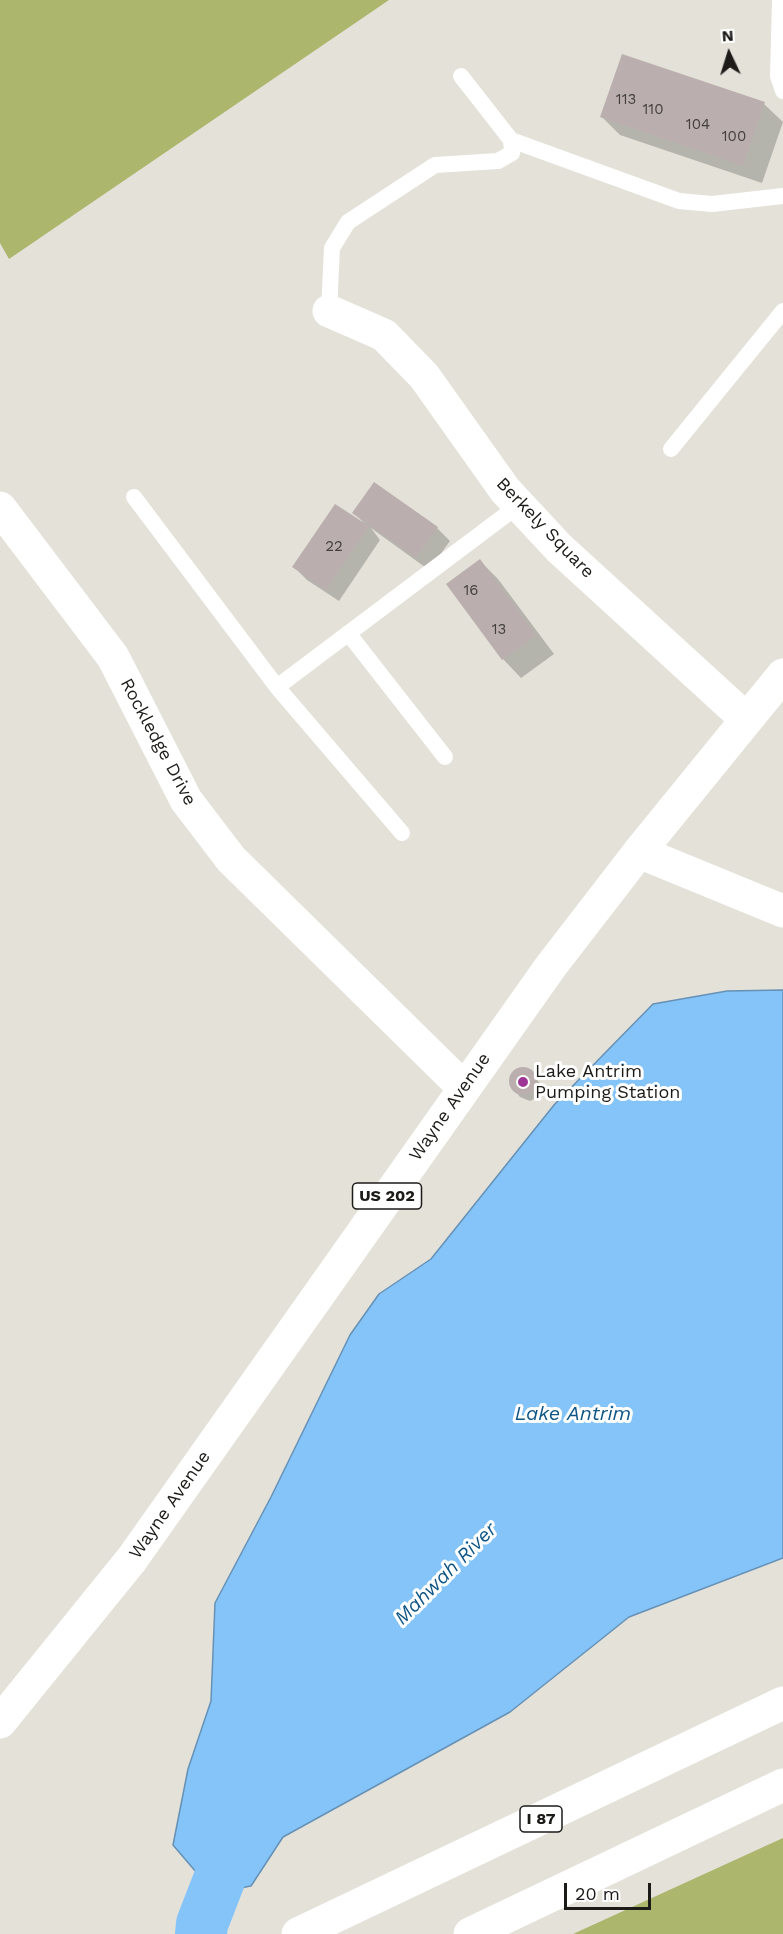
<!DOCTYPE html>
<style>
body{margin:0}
#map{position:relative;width:783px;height:1934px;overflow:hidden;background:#e3e1d8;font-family:"Work Sans",sans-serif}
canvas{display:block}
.north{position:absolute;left:699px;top:24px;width:60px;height:60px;-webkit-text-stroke:4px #fff;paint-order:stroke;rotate:356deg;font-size:16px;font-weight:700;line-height:24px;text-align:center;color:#1c1b18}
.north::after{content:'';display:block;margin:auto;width:21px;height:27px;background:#1c1b18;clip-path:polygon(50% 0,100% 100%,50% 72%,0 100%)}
.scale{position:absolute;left:564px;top:1883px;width:87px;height:27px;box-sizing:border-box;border:3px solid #1c1b18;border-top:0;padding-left:8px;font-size:18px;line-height:21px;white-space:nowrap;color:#1c1b18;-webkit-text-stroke:4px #fff;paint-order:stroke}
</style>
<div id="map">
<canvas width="783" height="1934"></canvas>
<div class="north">N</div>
<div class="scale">20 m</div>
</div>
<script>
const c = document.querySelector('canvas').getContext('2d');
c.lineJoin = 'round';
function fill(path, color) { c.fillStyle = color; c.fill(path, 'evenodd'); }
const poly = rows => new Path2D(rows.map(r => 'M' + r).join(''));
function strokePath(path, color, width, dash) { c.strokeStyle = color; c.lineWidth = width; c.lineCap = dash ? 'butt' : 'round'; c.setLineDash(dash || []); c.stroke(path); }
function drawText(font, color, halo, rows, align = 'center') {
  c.font = font + ' "Work Sans",sans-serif'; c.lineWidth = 6; c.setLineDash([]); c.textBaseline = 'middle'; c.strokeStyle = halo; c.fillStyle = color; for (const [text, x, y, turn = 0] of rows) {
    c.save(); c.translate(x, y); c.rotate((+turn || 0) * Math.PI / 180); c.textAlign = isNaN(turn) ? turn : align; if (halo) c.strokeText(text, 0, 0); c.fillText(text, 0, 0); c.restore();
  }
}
const forest = poly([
 [0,0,389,0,9,259,0,243],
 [783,1838,783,1934,573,1934]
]);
const water = poly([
 [783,990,783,1558,629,1617,510,1712,283,1837,251,1886,214,1893,173,1845,188,1769,211,1701,215,1603,271,1497,350,1335,379,1294,431,1259,554,1105,653,1004,727,991,783,990]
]);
const shadow = poly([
 [623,56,764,104,783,122,762,183,620,135,602,117],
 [375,484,437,528,450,541,429,570,371,528,380,540,339,601,307,580,294,567,366,525,354,513],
 [480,561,498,579,554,654,521,678,503,659,448,585],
 [522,1069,527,1070,542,1085,540,1096,530,1101,520,1097,510,1085,512,1074]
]);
const river = poly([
 [201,1934,202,1924,240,1826]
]);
const building = poly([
 [622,54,765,102,743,166,600,117],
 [374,482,438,527,416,558,352,513],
 [335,504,369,526,326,590,292,567],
 [480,559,536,635,502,660,446,584],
 '509 1081a14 14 0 1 1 28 0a14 14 0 1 1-28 0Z'
]);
const lane = poly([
 [780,0,778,76,783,91],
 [511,140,679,201,712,204,783,196],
 [329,311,332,248,348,222,435,165,498,161,512,153,511,140,461,76],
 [671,449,783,311],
 [134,497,277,687,402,833],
 [348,633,445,757],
 [277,687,519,505]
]);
const street = poly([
 [329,311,384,335,424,376,505,490,559,548,746,719],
 [0,508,113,657,186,800,231,859,463,1087],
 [639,852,783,911]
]);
const primary = poly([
 [0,1722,132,1559,551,966,639,852,783,675]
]);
const highway = poly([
 [298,1934,783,1703],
 [470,1934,783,1785]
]);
const markers = [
 [523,1082,6,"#9e3496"]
];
const numberNames = [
 ["113",626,100],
 ["110",653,110],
 ["104",698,125],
 ["100",734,137],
 ["22",334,547],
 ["16",471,591],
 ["13",499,630]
];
const shields = [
 [387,1196,69],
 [541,1819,42]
];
const shieldNames = [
 ["US 202",387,1196],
 ["I 87",541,1819]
];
const streetNames = [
 ["Berkely Square",545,528,46],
 ["Rockledge Drive",158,742,62],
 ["Wayne Avenue",450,1107,-55],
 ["Wayne Avenue",170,1505,-55]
];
const poiNames = [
 ["Lake Antrim",535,1072],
 ["Pumping Station",535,1093]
];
const waterNames = [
 ["Lake Antrim",573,1414],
 ["Mahwah River",446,1574,-45]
];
fill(forest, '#acb76d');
fill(water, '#85c4f9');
strokePath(water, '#6691b6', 1.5);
fill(shadow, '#0003');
strokePath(river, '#85c4f9', 52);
fill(building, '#baafae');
strokePath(lane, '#fff', 16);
strokePath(street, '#fff', 33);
strokePath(primary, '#fff', 33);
strokePath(highway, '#fff', 33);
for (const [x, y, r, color] of markers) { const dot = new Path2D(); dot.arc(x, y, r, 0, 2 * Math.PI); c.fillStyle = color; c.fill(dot); strokePath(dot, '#fff', 2); }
drawText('15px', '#44403e', null, numberNames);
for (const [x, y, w] of shields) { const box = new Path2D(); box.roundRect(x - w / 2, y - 13, w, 26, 4.5); c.fillStyle = '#fff'; c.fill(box); strokePath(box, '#1c1b18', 1.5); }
drawText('bold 16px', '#1c1b18', null, shieldNames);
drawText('18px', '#1c1b18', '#fff', streetNames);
drawText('18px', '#1c1b18', '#fff', poiNames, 'left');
drawText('italic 20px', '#0e5686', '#fff', waterNames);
</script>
